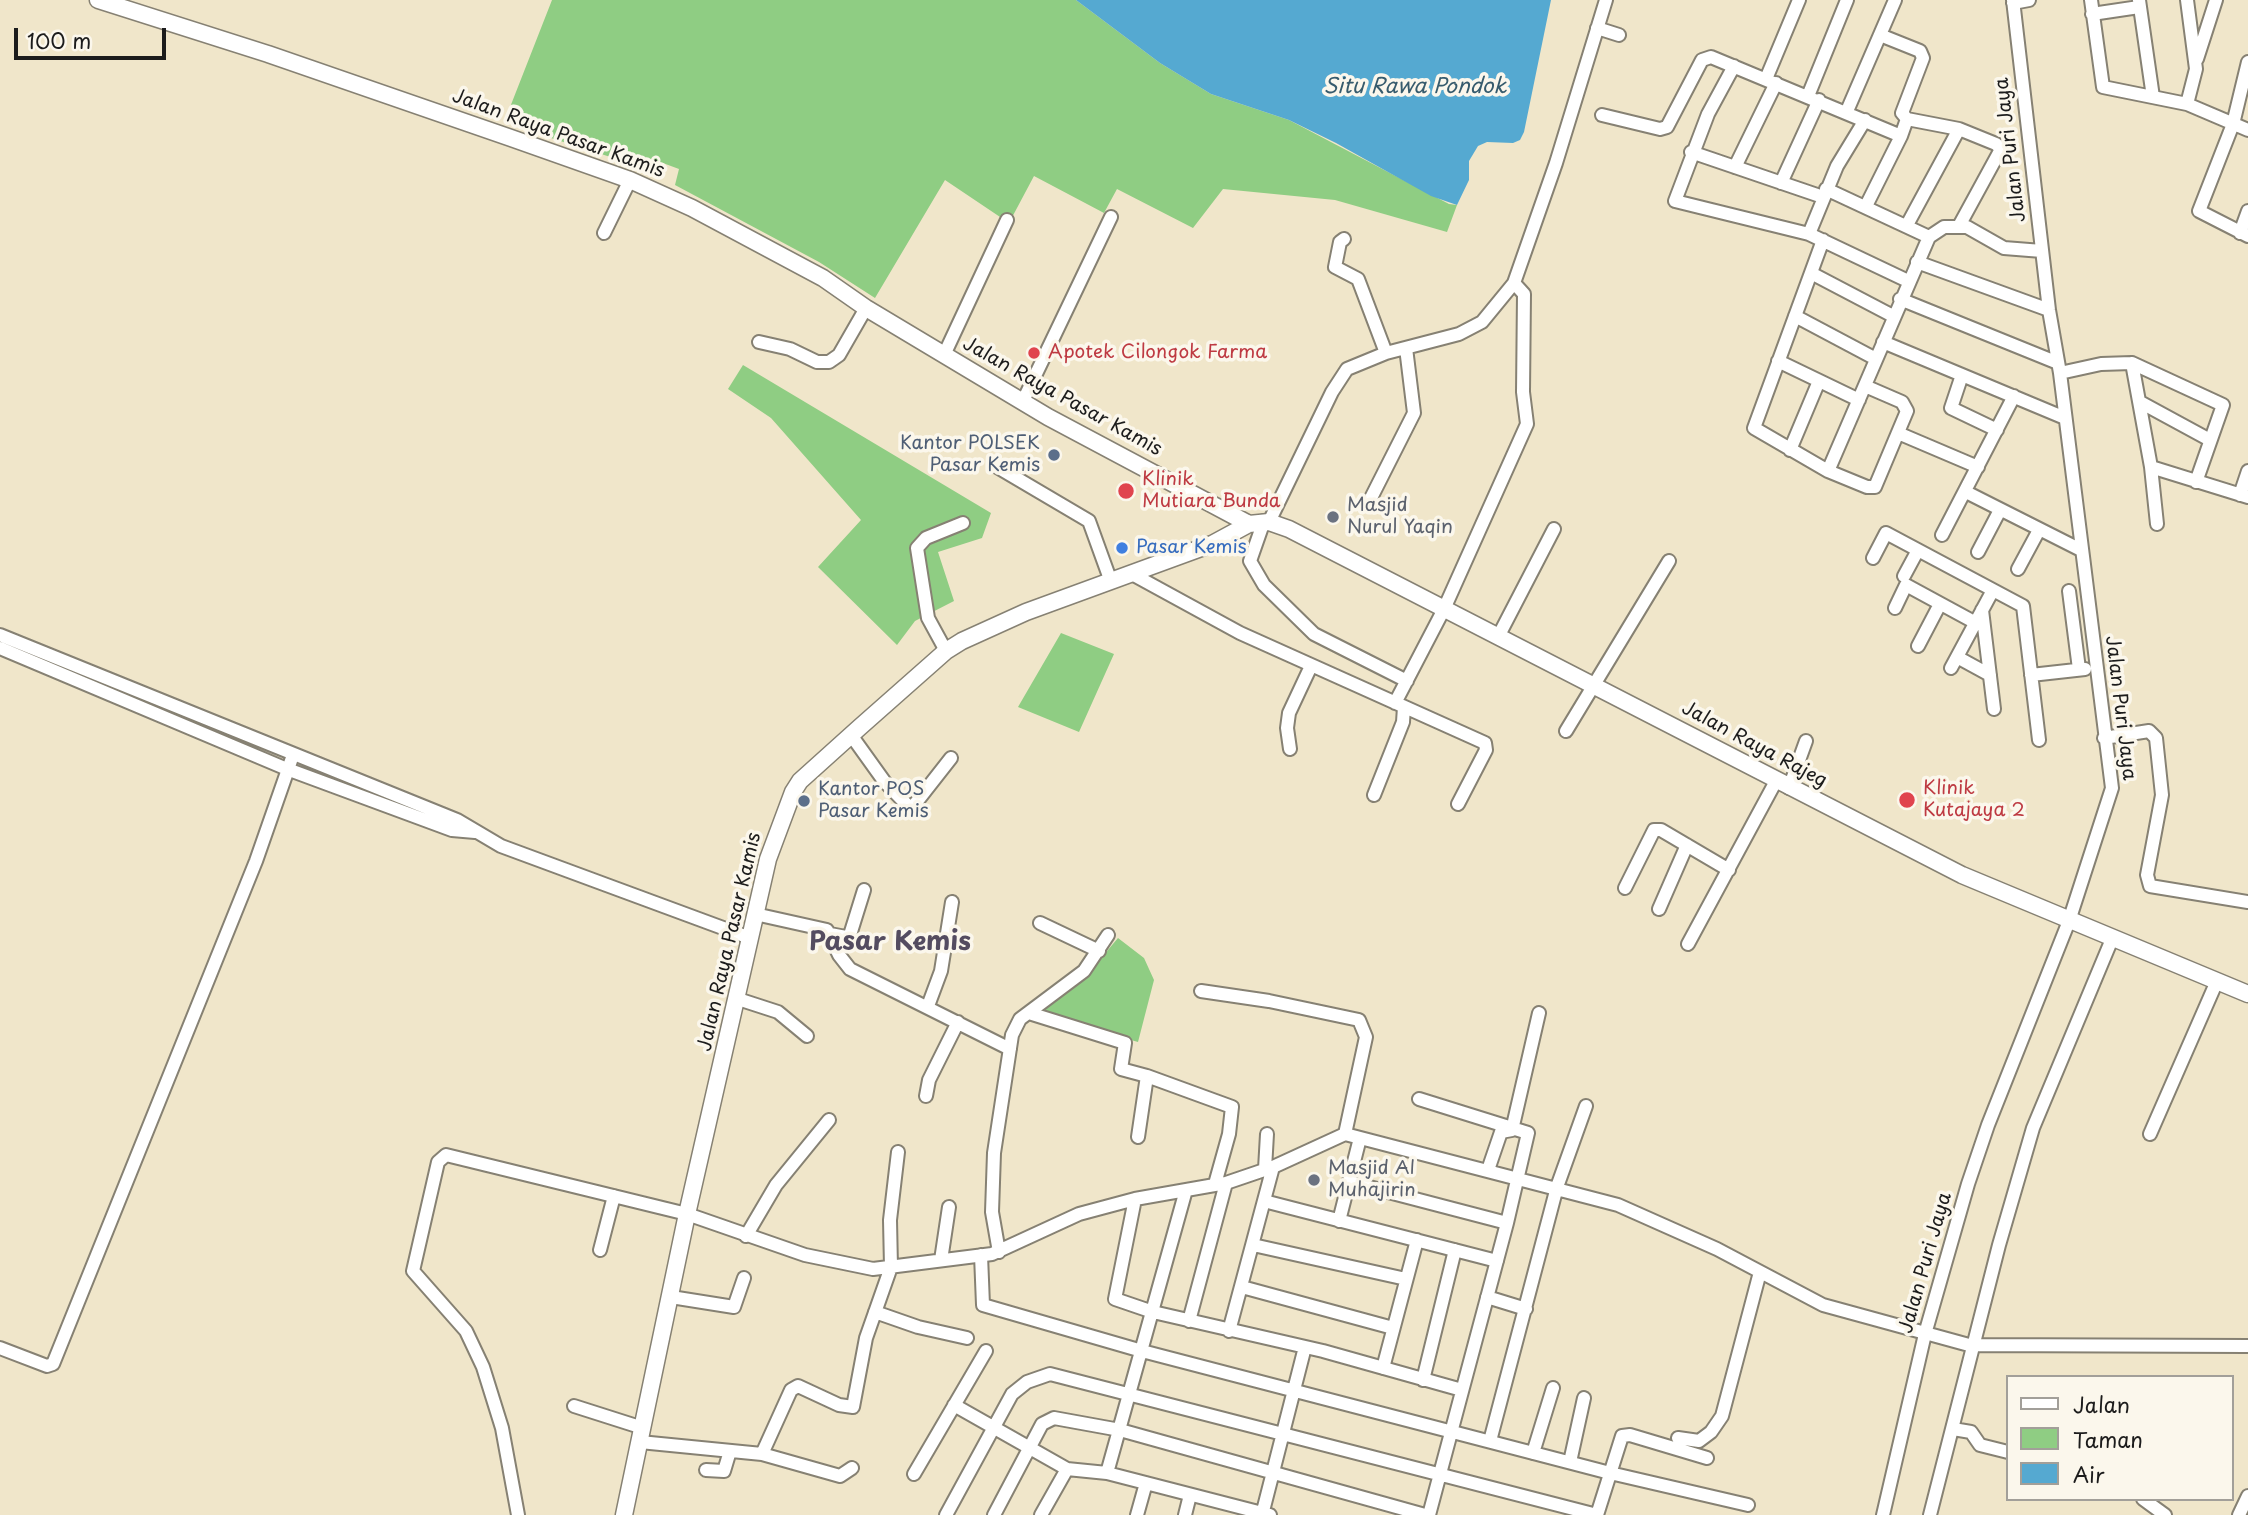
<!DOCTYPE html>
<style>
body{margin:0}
#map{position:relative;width:2248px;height:1515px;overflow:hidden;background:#f0e6ca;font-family:"Playpen Sans",sans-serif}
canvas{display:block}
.legend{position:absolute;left:2006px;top:1375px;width:228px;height:126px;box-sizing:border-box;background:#fbf7ec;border:2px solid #a29f99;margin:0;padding:9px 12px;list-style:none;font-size:21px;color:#1c1c1c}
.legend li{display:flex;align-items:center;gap:14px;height:35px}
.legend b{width:35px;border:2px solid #a29f99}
.scale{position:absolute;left:14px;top:28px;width:152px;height:32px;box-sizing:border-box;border:4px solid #1c1c1c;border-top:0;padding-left:9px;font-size:21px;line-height:24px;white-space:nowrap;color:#1c1c1c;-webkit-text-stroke:5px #fbf7ec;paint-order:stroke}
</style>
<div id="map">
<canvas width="2248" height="1515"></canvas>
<ul class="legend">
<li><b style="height:9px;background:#fff"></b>Jalan</li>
<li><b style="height:19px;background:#8fcd83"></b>Taman</li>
<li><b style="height:19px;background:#55a9d1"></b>Air</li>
</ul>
<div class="scale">100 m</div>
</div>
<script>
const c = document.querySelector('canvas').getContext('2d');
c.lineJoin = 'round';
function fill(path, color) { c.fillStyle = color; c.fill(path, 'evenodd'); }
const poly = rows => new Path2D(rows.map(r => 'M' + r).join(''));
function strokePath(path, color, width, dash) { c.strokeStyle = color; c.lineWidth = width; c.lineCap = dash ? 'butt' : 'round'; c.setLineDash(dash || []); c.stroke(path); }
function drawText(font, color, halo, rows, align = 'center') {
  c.font = font + ' "Playpen Sans",sans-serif'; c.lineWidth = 7; c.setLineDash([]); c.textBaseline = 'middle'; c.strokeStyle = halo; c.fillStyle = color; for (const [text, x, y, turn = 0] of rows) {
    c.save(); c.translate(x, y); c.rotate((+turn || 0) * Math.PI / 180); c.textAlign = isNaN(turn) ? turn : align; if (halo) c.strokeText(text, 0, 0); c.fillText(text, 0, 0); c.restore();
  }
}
const green = poly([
 [552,0,1076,0,1160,63,1211,94,1289,120,1449,204,1457,205,1447,232,1335,200,1223,189,1193,228,1117,189,1104,213,1034,176,1009,223,945,180,875,298,819,262,675,185,679,169,652,159,648,169,526,130,505,120],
 [743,365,991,513,982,538,938,552,954,601,915,621,897,645,818,567,861,520,771,418,728,389],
 [1061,633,1114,654,1079,732,1018,707],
 [1118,938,1144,958,1154,980,1138,1042,1034,1012,1081,982]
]);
const water = poly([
 [1076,0,1551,0,1524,132,1520,140,1513,143,1487,142,1478,146,1469,161,1469,180,1457,205,1431,196,1336,143,1289,120,1211,94,1160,63]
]);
const minor = poly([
 [2091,0,2103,87,2187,104,2248,130],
 [2139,0,2153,97],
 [2013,3,2029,0],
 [2092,14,2139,7],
 [1597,28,1619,35],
 [2197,59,2216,0],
 [2248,62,2233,124,2199,211,2248,236],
 [1734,66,1708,114,1675,201,1809,234,1908,281],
 [1766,79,1799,0],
 [1808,96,1847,0],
 [2187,104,2196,69,2187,0],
 [1847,111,1895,0],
 [1602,115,1660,129,1667,127,1702,60,1711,57,1901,136],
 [1907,119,1959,129,1996,144,2001,149,1959,226],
 [1691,152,1823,197],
 [1735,167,1776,83],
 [1781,183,1819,100],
 [1826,189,1929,237],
 [1866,206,1901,136,1907,119,1902,113,1923,58,1920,51,1880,35],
 [1907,225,1959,129],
 [604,233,630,180],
 [2240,233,2248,211],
 [1809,234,1837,166,1865,120],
 [1344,239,1340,242,1335,267,1358,279,1386,353],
 [1823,240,1754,428,1828,471,1867,487,1875,487,1907,411,1902,402,1865,386],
 [1917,262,2049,310],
 [1811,273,1893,316],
 [1900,299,2058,363],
 [1795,316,1876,359],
 [759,342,790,349,817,362,829,362,839,355,866,308],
 [1883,342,2065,418],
 [944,355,1007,220],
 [1778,361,1859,400],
 [2132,363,2151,467,2157,524],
 [2060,373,2101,364,2132,363,2223,405,2196,482],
 [1962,375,1951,408,1997,430],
 [1023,401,1111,217],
 [2140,402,2210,440],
 [1898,433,1978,467],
 [1790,450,1819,381],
 [994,465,1089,521,1110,579],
 [2151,467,2248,497],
 [1828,471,1929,237,1944,227,1967,227,2004,248,2042,251],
 [1966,492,2081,550],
 [2240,495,2248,471],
 [1371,498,1414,413,1406,348],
 [1264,521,1250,561,1264,585,1314,634,1407,681],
 [1269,522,1332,392,1347,369,1386,353,1459,334,1482,322,1514,283,1556,163,1606,0],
 [1942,535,2014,396],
 [1978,552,2000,510],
 [1873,558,1886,533,2023,606,2039,740],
 [2018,569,2039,530],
 [1132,574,1240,633,1485,743,1486,750,1458,804],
 [1904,576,1918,550],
 [2069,591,2079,669],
 [1895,608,1906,585,1976,623],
 [1982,610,1994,709],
 [0,635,457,820,501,846,750,938],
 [1498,637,1554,529],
 [1918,646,1940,604],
 [0,648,287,769,452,830,475,832],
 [946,651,928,618,917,548,926,538,963,523],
 [1957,657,1990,675],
 [1951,668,1993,590],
 [2031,675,2085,669],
 [1395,703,1444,609,1527,424,1523,392,1524,294,1514,283],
 [1566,731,1669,561],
 [851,735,884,781,911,809,951,758],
 [2104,738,2149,731,2156,738,2162,795,2147,875,2150,886,2248,902],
 [1290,749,1287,728,1289,713,1311,666],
 [1789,788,1806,741],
 [1374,795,1403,722,1404,707],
 [1625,888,1654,830,1661,830,1729,870],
 [1659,909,1687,845],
 [755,914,827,930,839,955,850,969,1010,1049],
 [1040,923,1099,951],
 [830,934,846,937,850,935,864,890],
 [1688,944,1776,781],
 [1201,991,1269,1001,1359,1020,1366,1037,1345,1134],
 [738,999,778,1012,807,1036],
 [928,1006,941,971,952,902],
 [1029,1013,1125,1043,1121,1069,1147,1076],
 [926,1096,929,1080,958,1022],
 [1419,1099,1528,1133,1507,1223,1429,1515],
 [2150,1134,2217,981],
 [1138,1137,1147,1076,1232,1107,1229,1134,1215,1184],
 [1265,1169,1267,1134],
 [1488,1170,1501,1132,1512,1130,1539,1013],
 [1350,1182,1507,1223],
 [1135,1199,1115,1299,1153,1312,1323,1351,1462,1390],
 [1264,1201,1497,1261],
 [1339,1221,1360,1138],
 [746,1236,776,1185,829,1120],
 [1253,1245,1406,1279],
 [600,1250,614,1196],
 [999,1252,992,1212,994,1153,1012,1035,1020,1019,1084,971,1108,935],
 [981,1255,983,1305,1142,1351,1610,1473,1748,1505],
 [941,1260,949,1207],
 [1242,1287,1393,1328],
 [671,1297,734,1307,744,1278],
 [1487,1297,1526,1309],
 [875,1312,918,1327,967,1338],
 [1189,1321,1226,1183],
 [1229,1331,1273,1167],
 [0,1348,47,1366,53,1364,256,861,293,755],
 [1383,1368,1417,1240],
 [1423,1380,1455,1250],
 [954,1405,1067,1469,1107,1473,1270,1515],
 [574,1406,643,1428],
 [1953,1429,1971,1432,1980,1445,2008,1452],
 [1678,1438,1699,1441,1711,1432,1722,1416,1760,1272],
 [1490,1441,1557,1187,1586,1106],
 [640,1442,762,1454,840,1476,852,1468],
 [1533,1453,1553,1388],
 [762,1454,791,1390,798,1386,839,1405,853,1407,866,1338,891,1267,890,1220,898,1152],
 [1570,1462,1584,1398],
 [706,1470,724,1471,730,1451],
 [1107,1473,1186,1190],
 [914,1474,986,1351],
 [2143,1499,2165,1515],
 [518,1515,502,1428,483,1367,466,1331,413,1271,438,1162,446,1155,687,1214,805,1255,873,1269,992,1254,1079,1214,1135,1199,1226,1183,1273,1167,1345,1134,1618,1205,1717,1249,1823,1305,1969,1345,2248,1346],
 [946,1515,1012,1394,1027,1382,1050,1374,1597,1515,1622,1436,1630,1435,1707,1458],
 [994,1515,1042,1424,1054,1418,1120,1430,1425,1515],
 [1041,1515,1067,1469],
 [1137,1515,1146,1483],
 [1185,1515,1190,1495],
 [1262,1515,1305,1347],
 [1883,1515,1925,1334,1968,1184,1988,1125,2069,921,2112,788,2060,373,2049,310,2013,0],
 [1930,1515,1999,1245,2033,1128,2112,939],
 [2239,1515,2248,1496]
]);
const major = poly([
 [98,0,268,54,511,138,630,180,692,208,823,278,866,308,1048,417,1249,524],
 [624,1515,687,1214,768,859,793,792,800,781,860,727,946,651,962,641,1026,612,1212,544,1249,524,1269,522,1289,529,1962,875,2248,994]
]);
const markers = [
 [1034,353,7,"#e0444e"],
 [1054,455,7,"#5c6f8a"],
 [1126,491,9,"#e0444e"],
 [1333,517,7,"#6b7280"],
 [1122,548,7,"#3f7fe0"],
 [1907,800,9,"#e0444e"],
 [804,801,7,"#5c6f8a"],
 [1314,1180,7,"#6b7280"]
];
const streetNames = [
 ["Jalan Raya Pasar Kamis",558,134,20],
 ["Jalan Puri Jaya",2011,150,-97],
 ["Jalan Raya Pasar Kamis",1062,397,29],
 ["Jalan Puri Jaya",2120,708,83],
 ["Jalan Raya Rajeg",1754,745,28],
 ["Jalan Raya Pasar Kamis",730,942,-77],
 ["Jalan Puri Jaya",1926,1263,-74]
];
const healthNames = [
 ["Apotek Cilongok Farma",1048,353],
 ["Klinik",1142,480],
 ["Mutiara Bunda",1142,502],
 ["Klinik",1923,789],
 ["Kutajaya 2",1923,811]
];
const serviceNames = [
 ["Kantor POLSEK",1040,444],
 ["Pasar Kemis",1040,466],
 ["Kantor POS",818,790,"left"],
 ["Pasar Kemis",818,812,"left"]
];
const worshipNames = [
 ["Masjid",1347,506],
 ["Nurul Yaqin",1347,528],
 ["Masjid Al",1328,1169],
 ["Muhajirin",1328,1191]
];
const shopNames = [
 ["Pasar Kemis",1136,548]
];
const waterNames = [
 ["Situ Rawa Pondok",1415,87]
];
const districtNames = [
 ["Pasar Kemis",890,943]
];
fill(green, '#8fcd83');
fill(water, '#55a9d1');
strokePath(minor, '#868173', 16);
strokePath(major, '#868173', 19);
strokePath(minor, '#fff', 12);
strokePath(major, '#fff', 16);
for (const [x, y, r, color] of markers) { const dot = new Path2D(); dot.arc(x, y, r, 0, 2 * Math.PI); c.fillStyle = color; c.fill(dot); strokePath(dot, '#fbf7ec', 2.5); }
drawText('19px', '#1c1c1c', '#fbf7ec', streetNames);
drawText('19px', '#be3a42', '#fbf7ec', healthNames, 'left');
drawText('19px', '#4e5e75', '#fbf7ec', serviceNames, 'right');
drawText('19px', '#5b616d', '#fbf7ec', worshipNames, 'left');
drawText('19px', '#366cbe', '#fbf7ec', shopNames, 'left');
drawText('italic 21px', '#365b6d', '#fbf7ec', waterNames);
drawText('bold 26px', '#544c60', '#fbf7ec', districtNames);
</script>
